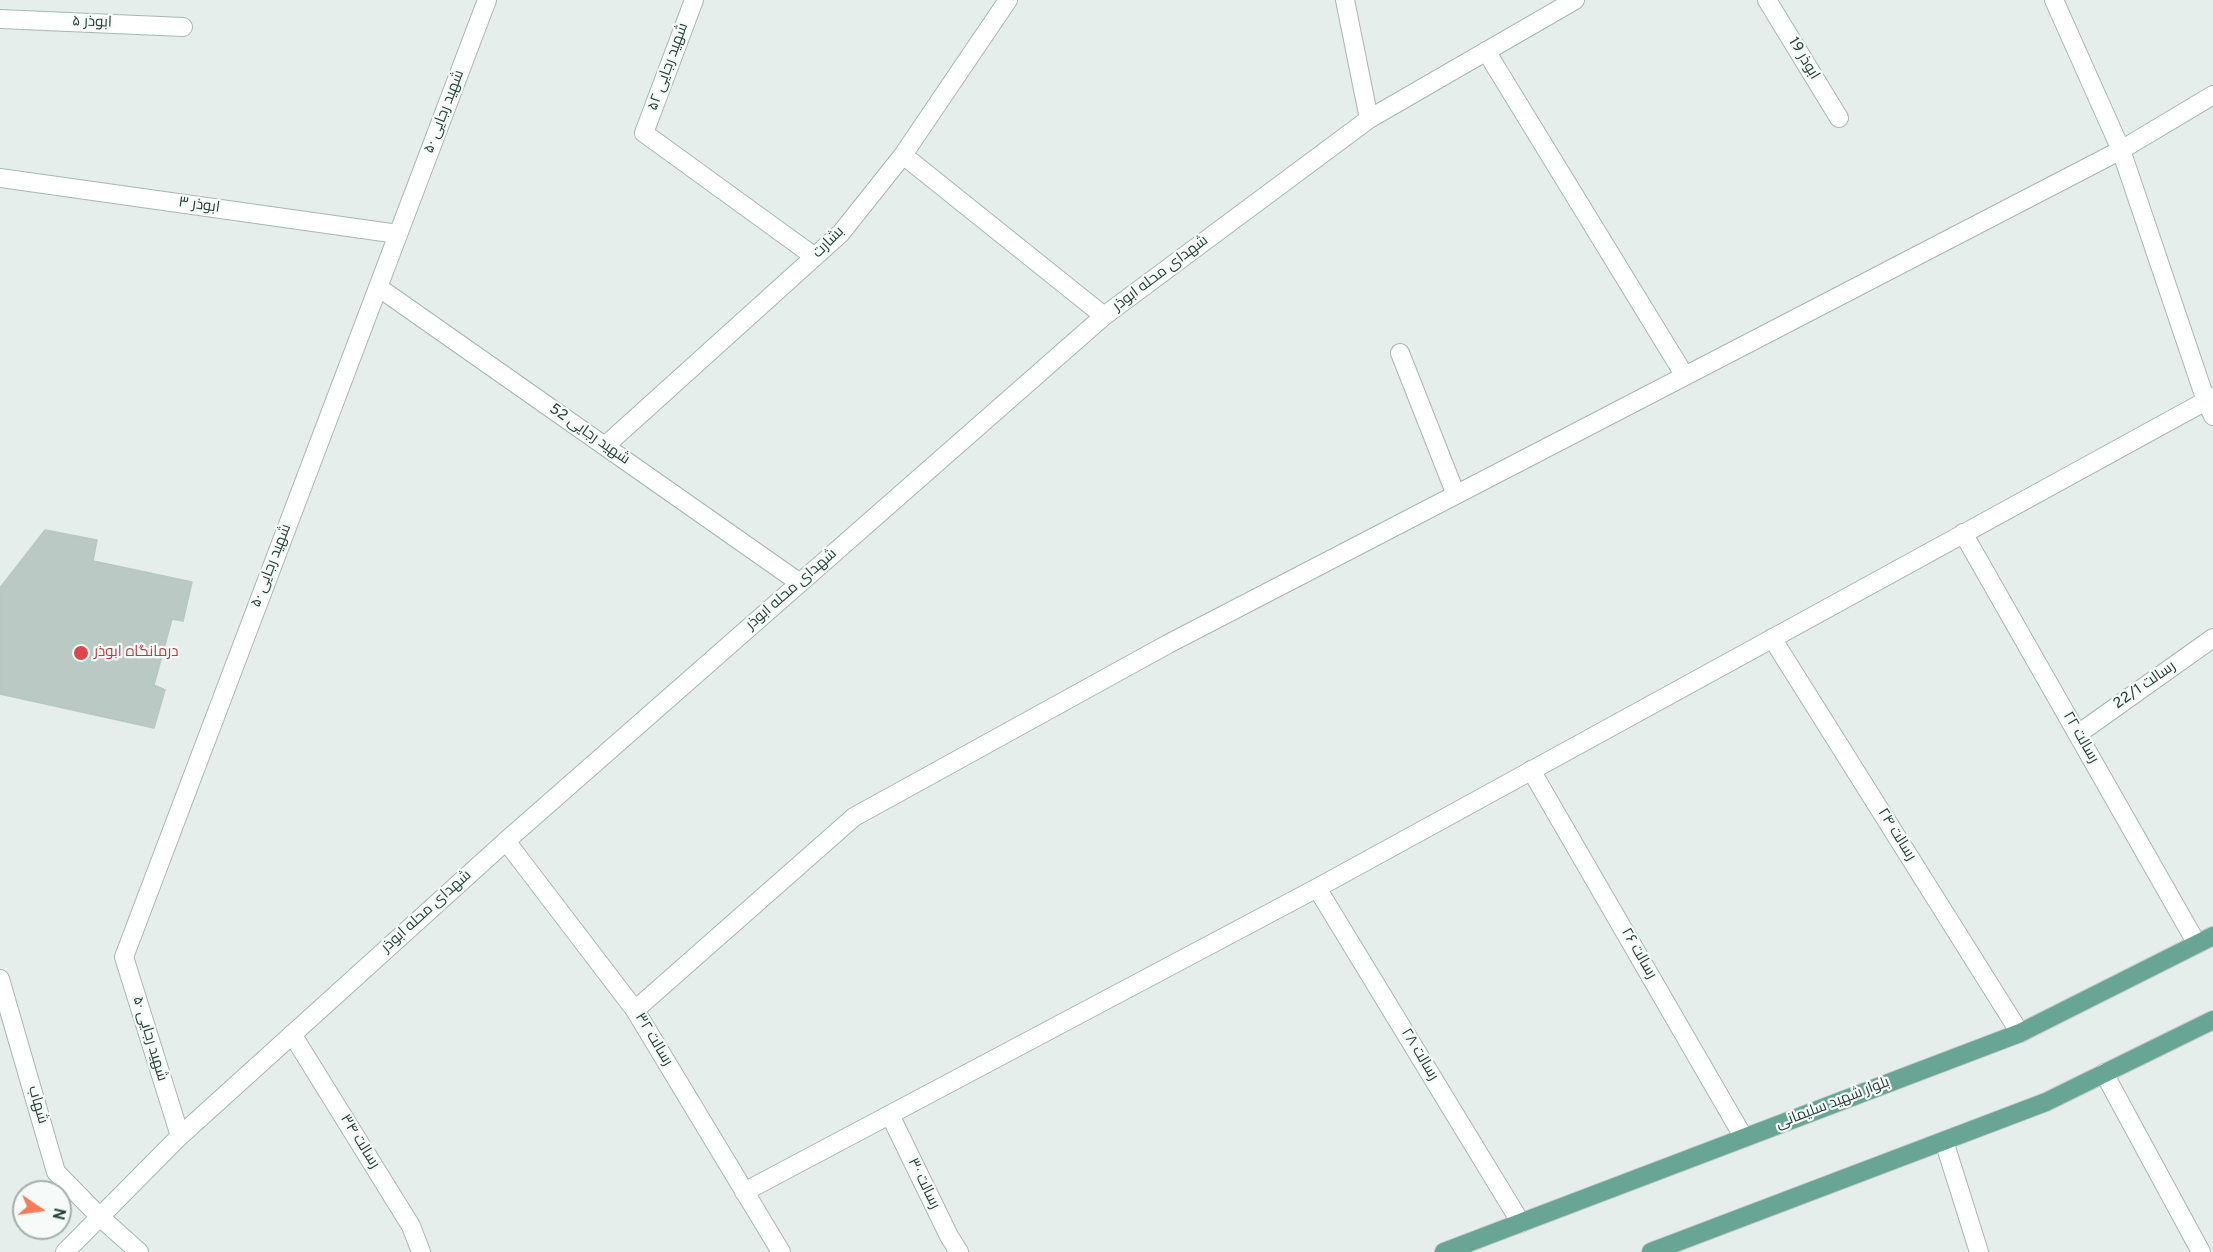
<!DOCTYPE html>
<meta charset="utf-8">
<style>
body{margin:0}
#map{position:relative;width:2213px;height:1252px;overflow:hidden;background:#e5eeea;font-family:Overpass,sans-serif}
canvas{display:block}
.north{position:absolute;left:12px;top:1180px;width:60px;height:60px;box-sizing:border-box;background:#f6faf8;border:2px solid #a2b0ab;border-radius:50%;rotate:103deg;font-size:16px;font-weight:700;line-height:24px;text-align:center;color:#234138}
.north::after{content:'';display:block;margin:auto;width:21px;height:27px;background:#f67d5b;clip-path:polygon(50% 0,100% 100%,50% 72%,0 100%)}
</style>
<div id="map">
<canvas width="2213" height="1252"></canvas>
<div class="north">N</div>
</div>
<script>
const c = document.querySelector('canvas').getContext('2d');
c.lineJoin = 'round';
function fill(path, color) { c.fillStyle = color; c.fill(path, 'evenodd'); }
const poly = rows => new Path2D(rows.map(r => 'M' + r).join(''));
function strokePath(path, color, width, dash) { c.strokeStyle = color; c.lineWidth = width; c.lineCap = dash ? 'butt' : 'round'; c.setLineDash(dash || []); c.stroke(path); }
function drawText(font, color, halo, rows, align = 'center') {
  c.font = font + ' Overpass,Cairo,sans-serif'; c.lineWidth = 4.5; c.setLineDash([]); c.textBaseline = 'middle'; c.strokeStyle = halo; c.fillStyle = color; for (const [text, x, y, turn = 0] of rows) {
    c.save(); c.translate(x, y); c.rotate((+turn || 0) * Math.PI / 180); c.textAlign = isNaN(turn) ? turn : align; if (halo) c.strokeText(text, 0, 0); c.fillText(text, 0, 0); c.restore();
  }
}
const building = poly([
 [45,530,97,540,93,561,192,582,183,621,172,619,154,685,165,690,154,728,0,694,0,588,45,530]
]);
const minor = poly([
 [694,0,644,133,815,257],
 [1345,0,1369,119],
 [1767,0,1839,118],
 [2054,0,2121,150,2206,401,2213,416],
 [0,19,183,27],
 [1486,51,1685,376],
 [903,155,1104,316],
 [0,178,398,234],
 [378,287,800,583],
 [1400,353,1456,495],
 [605,446,841,233,903,155,1008,0],
 [1963,533,2197,944],
 [1772,638,2020,1033],
 [2078,734,2213,638],
 [1531,770,1744,1138],
 [506,841,635,1010,781,1252],
 [1317,888,1521,1223],
 [0,979,56,1172,100,1217,139,1252],
 [635,1010,854,817,1168,644,2121,150,2213,95],
 [292,1034,411,1226,421,1252],
 [2104,1073,2201,1252],
 [890,1115,949,1236,959,1252],
 [180,1136,124,957,487,0],
 [1944,1141,1979,1252],
 [744,1192,1317,888,2213,397],
 [65,1252,180,1136,506,841,1104,316,1369,119,1575,0]
]);
const major = poly([
 [1444,1252,2020,1033,2213,936],
 [1651,1252,2046,1102,2213,1020]
]);
const markers = [
 [81,653,8,"#e0444e"]
];
const streetNames = [
 ["ابوذر ۵",92,23,2],
 ["ابوذر 19",1803,59,59],
 ["شهید رجایی ۵۲",669,67,-70],
 ["شهید رجایی ۵۰",445,112,-69],
 ["ابوذر ۳",199,206,8],
 ["بشارت",829,243,-45],
 ["شهدای محله ابوذر",1161,274,-37],
 ["شهید رجایی 52",589,435,35],
 ["شهید رجایی ۵۰",272,566,-69],
 ["شهدای محله ابوذر",792,590,-41],
 ["رسالت 22/1",2145,686,-35],
 ["رسالت ۲۲",2080,738,60],
 ["رسالت ۲۴",1896,835,58],
 ["شهدای محله ابوذر",427,912,-42],
 ["رسالت ۲۶",1638,954,60],
 ["شهید رجایی ۵۰",149,1039,73],
 ["رسالت ۳۲",653,1040,59],
 ["رسالت ۲۸",1419,1055,59],
 ["بلوار شهید سلیمانی",1833,1104,-21],
 ["شهاب",37,1105,74],
 ["رسالت ۳۴",359,1142,58],
 ["رسالت ۳۰",923,1184,64]
];
const healthNames = [
 ["درمانگاه ابوذر",94,653]
];
fill(building, '#bac9c3');
strokePath(building, '#b7c8c1', 1.5);
strokePath(minor, '#a7b7b1', 20);
strokePath(major, '#c1cac7', 20);
strokePath(minor, '#fff', 18);
strokePath(major, '#68a594', 18);
for (const [x, y, r, color] of markers) { const dot = new Path2D(); dot.arc(x, y, r, 0, 2 * Math.PI); c.fillStyle = color; c.fill(dot); strokePath(dot, '#f6faf8', 2); }
drawText('15px', '#234138', '#f6faf8', streetNames);
drawText('15px', '#be3a42', '#f6faf8', healthNames, 'left');
</script>
